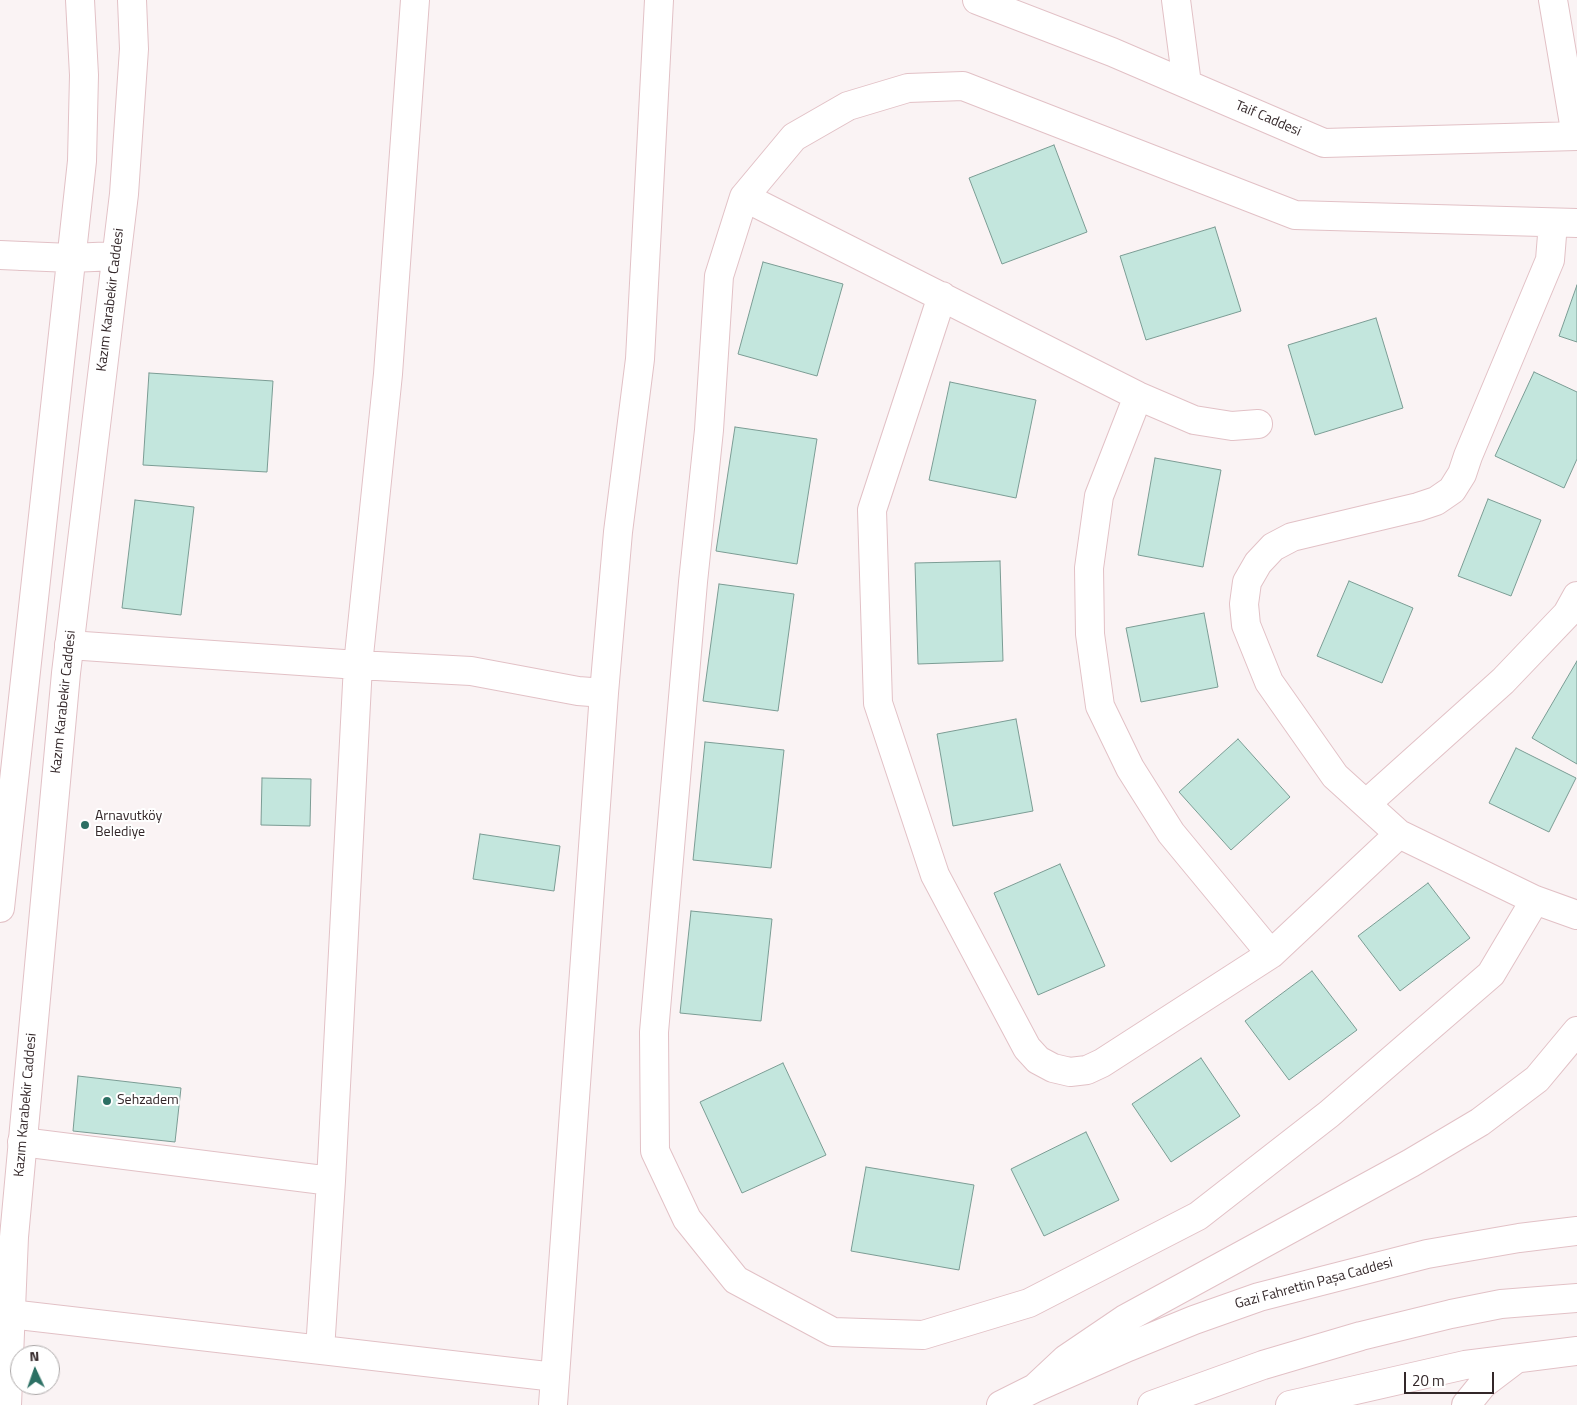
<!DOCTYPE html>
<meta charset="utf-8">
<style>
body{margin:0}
#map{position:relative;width:1577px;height:1405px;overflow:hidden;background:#faf3f4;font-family:"Titillium Web",sans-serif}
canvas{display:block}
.north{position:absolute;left:10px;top:1345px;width:50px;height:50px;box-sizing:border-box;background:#fff;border:1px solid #ada9a9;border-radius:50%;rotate:357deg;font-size:14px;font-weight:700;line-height:20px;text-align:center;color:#332729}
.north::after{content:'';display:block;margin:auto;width:18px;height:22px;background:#2c7064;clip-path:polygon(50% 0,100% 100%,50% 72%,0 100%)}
.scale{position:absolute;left:1404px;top:1372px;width:90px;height:22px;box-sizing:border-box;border:2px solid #332729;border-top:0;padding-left:6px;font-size:15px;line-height:18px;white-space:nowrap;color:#332729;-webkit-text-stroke:4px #fff;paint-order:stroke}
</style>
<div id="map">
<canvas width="1577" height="1405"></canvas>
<div class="north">N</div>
<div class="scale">20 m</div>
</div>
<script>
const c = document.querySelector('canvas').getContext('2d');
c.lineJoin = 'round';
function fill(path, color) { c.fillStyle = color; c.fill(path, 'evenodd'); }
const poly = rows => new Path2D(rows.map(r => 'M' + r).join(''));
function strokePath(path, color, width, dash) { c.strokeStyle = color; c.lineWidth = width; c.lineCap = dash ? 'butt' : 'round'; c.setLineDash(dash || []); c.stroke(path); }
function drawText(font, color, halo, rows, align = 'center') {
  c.font = font + ' "Titillium Web",sans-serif'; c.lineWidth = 4; c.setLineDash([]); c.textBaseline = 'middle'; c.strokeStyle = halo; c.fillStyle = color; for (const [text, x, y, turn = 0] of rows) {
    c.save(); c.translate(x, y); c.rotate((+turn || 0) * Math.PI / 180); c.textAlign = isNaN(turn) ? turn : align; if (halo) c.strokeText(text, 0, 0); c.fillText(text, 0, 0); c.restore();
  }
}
const building = poly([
 [1054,145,1087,232,1002,264,969,178,1054,145],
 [1215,227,1241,311,1146,340,1120,256,1215,227],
 [763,262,843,284,817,376,738,354,763,262],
 [1577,285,1577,342,1559,336,1577,285],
 [1376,318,1403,408,1315,435,1288,345,1376,318],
 [1534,372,1577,392,1577,459,1564,488,1495,456,1534,372],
 [149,373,273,381,267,472,143,465,149,373],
 [950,382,1036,400,1016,498,929,480,950,382],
 [735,427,817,439,797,564,716,551,735,427],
 [1155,458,1221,470,1203,567,1138,555,1155,458],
 [1488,499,1541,520,1511,596,1458,576,1488,499],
 [135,500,194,507,181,615,122,608,135,500],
 [1000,561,1003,661,918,664,915,563,1000,561],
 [1349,581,1413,608,1382,683,1317,656,1349,581],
 [719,584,794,594,778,711,703,701,719,584],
 [1204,613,1218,687,1141,702,1126,628,1204,613],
 [1577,661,1577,764,1532,738,1577,661],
 [1016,719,1033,811,953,826,937,734,1016,719],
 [1238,739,1290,797,1231,850,1179,792,1238,739],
 [705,742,784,750,771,868,693,860,705,742],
 [1516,748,1576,778,1549,832,1489,803,1516,748],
 [262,778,311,779,310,826,261,825,262,778],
 [480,834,560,846,554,891,473,879,480,834],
 [1060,864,1105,966,1038,995,994,893,1060,864],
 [1428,883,1470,938,1400,991,1358,936,1428,883],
 [691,911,772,919,761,1021,680,1013,691,911],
 [1312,971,1357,1030,1289,1080,1245,1021,1312,971],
 [1201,1058,1240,1116,1171,1162,1132,1104,1201,1058],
 [783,1063,826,1155,742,1193,700,1102,783,1063],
 [78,1076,181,1088,175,1142,73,1131,78,1076],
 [1086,1132,1119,1200,1044,1236,1011,1169,1086,1132],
 [866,1167,974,1185,959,1270,851,1251,866,1167]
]);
const minor = poly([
 [977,0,1112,52,1324,143,1577,136],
 [1176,0,1187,84],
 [1553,0,1576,136],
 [744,197,1138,396,1194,420,1232,426,1258,424],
 [1553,223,1550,260,1468,456,1462,474,1452,490,1436,501,1418,507,1292,537,1273,547,1258,563,1247,582,1244,604,1246,625,1269,682,1335,776,1399,834,1535,900,1577,915],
 [0,255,23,256],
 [942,296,872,510,878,703,935,875,1027,1048,1038,1060,1053,1068,1070,1072,1087,1070,1102,1063,1271,954,1399,834],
 [1138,396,1099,496,1089,568,1090,634,1100,706,1130,768,1171,833,1271,954],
 [69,645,358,665,471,671,578,691,604,693],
 [1366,804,1503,681,1567,614,1577,596],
 [1535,900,1491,974,1329,1114,1198,1216,1029,1303,923,1335,833,1332,736,1280,687,1219,655,1151,654,1032,693,582,709,430,719,276,744,197,794,137,848,106,908,88,963,86,1295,215,1577,223],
 [22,1142,331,1181],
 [10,1314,555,1377],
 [320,1350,331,1181,358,665,388,374,415,0],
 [553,1405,604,693,618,532,640,359,659,0]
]);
const major = poly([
 [23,256,71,258,116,256],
 [0,908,82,161,84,75,80,0],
 [7,1405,14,1237,66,673,124,194,134,49,132,0]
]);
const highway = poly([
 [1035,1388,1066,1359,1125,1319,1411,1163,1480,1122,1537,1079,1577,1031],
 [1001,1405,1035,1388,1128,1347,1194,1320,1259,1297,1427,1254,1519,1238,1577,1231],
 [1152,1405,1263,1365,1361,1336,1451,1314,1501,1304,1577,1298],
 [1290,1405,1465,1365,1577,1351],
 [1466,1405,1483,1384,1516,1359]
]);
const markers = [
 [85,825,5,"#2c7064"],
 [107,1101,5,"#2c7064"]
];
const streetNames = [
 ["Taif Caddesi",1268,119,23],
 ["Kazım Karabekir Caddesi",111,300,-83],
 ["Kazım Karabekir Caddesi",64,702,-84],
 ["Kazım Karabekir Caddesi",26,1105,-85],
 ["Gazi Fahrettin Paşa Caddesi",1314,1284,-15]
];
const poiNames = [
 ["Arnavutköy",95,817],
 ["Belediye",95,833],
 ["Sehzadem",117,1101]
];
fill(building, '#c3e6dd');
strokePath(building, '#7b9c94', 1);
strokePath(minor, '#e2c1c6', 30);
strokePath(major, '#e2c1c6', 30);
strokePath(highway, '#e2c1c6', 30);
strokePath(minor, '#fff', 28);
strokePath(major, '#fff', 28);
strokePath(highway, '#fff', 28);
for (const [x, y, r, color] of markers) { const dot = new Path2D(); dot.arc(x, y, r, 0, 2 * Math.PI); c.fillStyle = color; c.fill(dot); strokePath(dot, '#fff', 2); }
drawText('14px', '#332729', '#fff', streetNames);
drawText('14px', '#332729', '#fff', poiNames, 'left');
</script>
